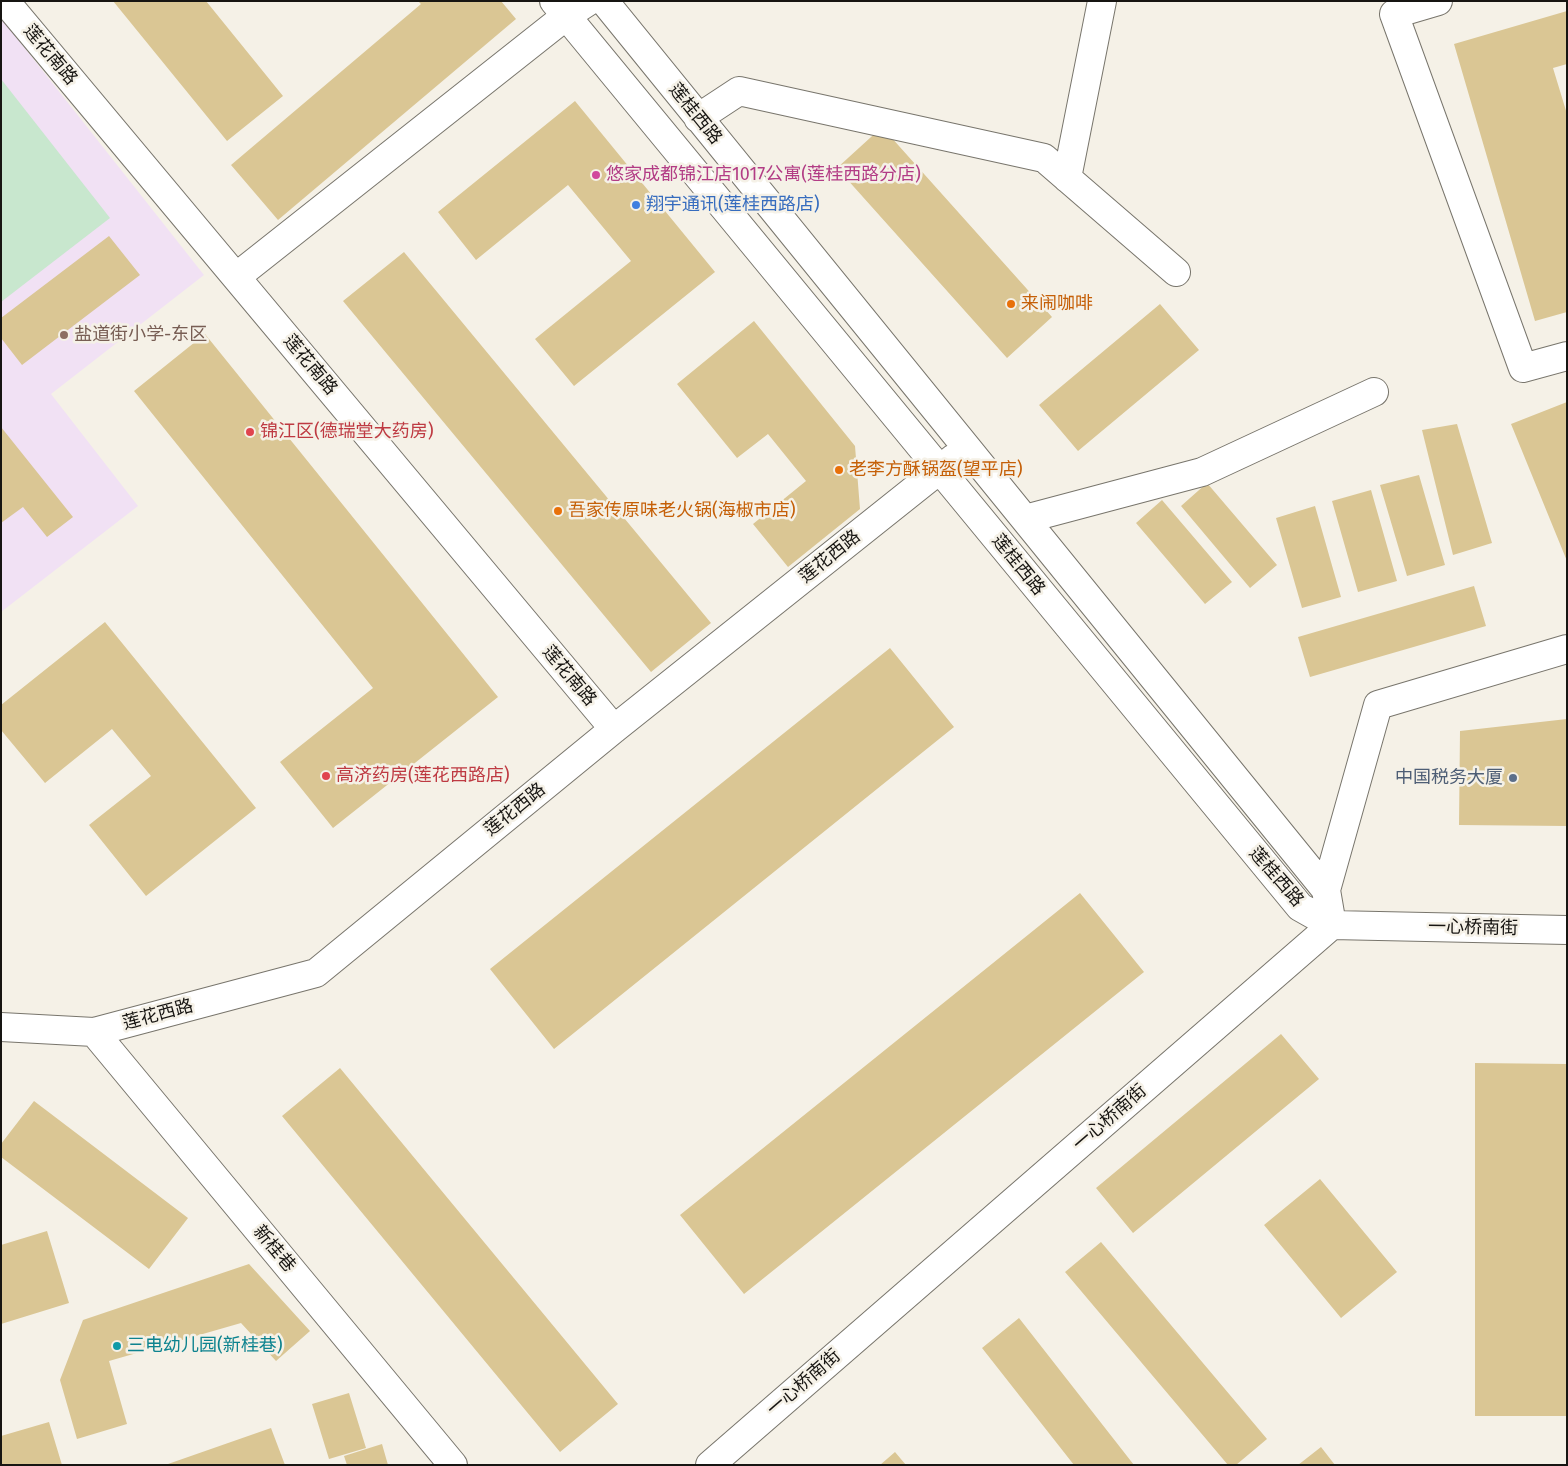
<!DOCTYPE html>
<meta charset="utf-8">
<style>
body{margin:0}
#map{position:relative;width:1568px;height:1466px;overflow:hidden;background:#f5f1e7;font-family:"Fira Sans",sans-serif}
canvas{display:block}
.frame{position:absolute;inset:0;border:2px solid #171512;pointer-events:none}
</style>
<div id="map">
<canvas width="1568" height="1466"></canvas>
<div class="frame"></div>
</div>
<script>
const c = document.querySelector('canvas').getContext('2d');
c.lineJoin = 'round';
function fill(path, color) { c.fillStyle = color; c.fill(path, 'evenodd'); }
const poly = rows => new Path2D(rows.map(r => 'M' + r).join(''));
function strokePath(path, color, width, dash) { c.strokeStyle = color; c.lineWidth = width; c.lineCap = dash ? 'butt' : 'round'; c.setLineDash(dash || []); c.stroke(path); }
function drawText(font, color, halo, rows, align = 'center') {
  c.font = font + ' "Fira Sans","Noto Sans SC",sans-serif'; c.lineWidth = 5; c.setLineDash([]); c.textBaseline = 'middle'; c.strokeStyle = halo; c.fillStyle = color; for (const [text, x, y, turn = 0] of rows) {
    c.save(); c.translate(x, y); c.rotate((+turn || 0) * Math.PI / 180); c.textAlign = isNaN(turn) ? turn : align; if (halo) c.strokeText(text, 0, 0); c.fillText(text, 0, 0); c.restore();
  }
}
const education = poly([
 [1,18,204,275,51,394,138,506,1,612]
]);
const green = poly([
 [1,79,110,218,1,302]
]);
const building = poly([
 [113,1,206,1,283,96,227,141],
 [418,1,501,1,516,19,278,220,231,165,421,4],
 [1567,11,1567,64,1553,68,1567,114,1567,312,1535,321,1454,44],
 [575,101,715,272,574,386,535,339,631,261,568,185,476,260,438,212],
 [882,127,1052,317,1007,358,837,168],
 [109,236,140,275,22,365,1,338,1,318],
 [404,252,711,623,651,672,343,301],
 [1160,304,1199,350,1078,451,1039,405],
 [754,321,855,446,860,509,788,567,753,524,806,481,768,434,737,458,677,384],
 [205,334,498,697,333,828,280,762,373,688,134,391],
 [1567,402,1567,561,1511,424],
 [1457,424,1492,543,1453,555,1422,430],
 [1,427,73,517,47,537,23,507,1,523],
 [1419,475,1445,565,1407,576,1380,485],
 [1207,483,1277,565,1250,588,1181,506],
 [1371,490,1397,581,1358,592,1332,501],
 [1162,500,1232,582,1205,604,1136,523],
 [1315,506,1341,597,1302,608,1276,518],
 [1474,586,1486,626,1310,677,1298,637],
 [105,622,256,808,146,896,89,825,151,776,112,729,45,783,1,730,1,705],
 [890,648,954,727,554,1049,490,969],
 [1567,719,1567,826,1459,825,1460,731],
 [1080,893,1144,972,744,1294,680,1215],
 [1281,1034,1319,1079,1133,1233,1096,1188],
 [1475,1063,1567,1064,1567,1416,1475,1416],
 [340,1068,618,1404,560,1452,282,1116],
 [34,1101,188,1218,149,1269,1,1157,1,1144],
 [1320,1179,1397,1272,1341,1318,1264,1225],
 [47,1231,69,1303,1,1324,1,1245],
 [1101,1242,1267,1439,1236,1465,1228,1465,1065,1272],
 [249,1264,310,1331,276,1361,241,1323,109,1361,127,1424,77,1439,60,1380,83,1320],
 [1019,1318,1134,1465,1074,1465,982,1348],
 [349,1393,366,1448,329,1459,312,1404],
 [49,1422,62,1465,1,1465,1,1436],
 [271,1428,285,1465,168,1465,168,1464],
 [382,1444,388,1465,347,1465,344,1456],
 [1321,1447,1335,1465,1298,1465],
 [895,1452,906,1465,880,1465]
]);
const minor = poly([
 [5,1,614,729],
 [554,1,1300,907,1332,925],
 [604,1,1326,890,1332,925],
 [1438,1,1394,14,1523,368,1567,356],
 [698,118,739,91,1044,158,1176,272],
 [1067,178,1102,1],
 [236,277,566,16,589,1],
 [1025,519,1202,472,1374,392],
 [1326,890,1378,705,1567,649],
 [1,1027,94,1032,316,973,614,729,954,458],
 [94,1032,453,1465],
 [710,1465,1332,925,1567,930]
]);
const markers = [
 [596,175,5,"#d1479c"],
 [636,205,5,"#3f7fe0"],
 [1011,304,5,"#e8710a"],
 [64,335,5,"#8d6e63"],
 [250,432,5,"#e0444e"],
 [839,470,5,"#e8710a"],
 [558,511,5,"#e8710a"],
 [326,776,5,"#e0444e"],
 [1513,778,5,"#5c6f8a"],
 [117,1346,5,"#0f9aa8"]
];
const streetNames = [
 ["莲花南路",50,55,50],
 ["莲桂西路",695,114,51],
 ["莲花南路",310,365,50],
 ["莲花西路",830,557,-39],
 ["莲桂西路",1018,565,51],
 ["莲花南路",569,676,50],
 ["莲花西路",515,810,-39],
 ["莲桂西路",1276,877,49],
 ["一心桥南街",1473,928,1],
 ["莲花西路",158,1015,-15],
 ["一心桥南街",1110,1118,-41],
 ["新桂巷",274,1249,50],
 ["一心桥南街",804,1383,-41]
];
const hotelNames = [
 ["悠家成都锦江店1017公寓(莲桂西路分店)",606,175]
];
const shopNames = [
 ["翔宇通讯(莲桂西路店)",646,205]
];
const foodNames = [
 ["来闹咖啡",1021,304],
 ["老李方酥锅盔(望平店)",849,470],
 ["吾家传原味老火锅(海椒市店)",568,511]
];
const educationNames = [
 ["盐道街小学-东区",74,335]
];
const healthNames = [
 ["锦江区(德瑞堂大药房)",260,432],
 ["高济药房(莲花西路店)",336,776]
];
const serviceNames = [
 ["中国税务大厦",1503,778]
];
const cultureNames = [
 ["三电幼儿园(新桂巷)",127,1346]
];
fill(education, '#f1e1f4');
fill(green, '#c8e7ce');
fill(building, '#dac694');
strokePath(minor, '#78756c', 30);
strokePath(minor, '#fff', 28);
for (const [x, y, r, color] of markers) { const dot = new Path2D(); dot.arc(x, y, r, 0, 2 * Math.PI); c.fillStyle = color; c.fill(dot); strokePath(dot, '#f5f1e7', 2); }
drawText('18px', '#171512', '#f5f1e7', streetNames);
drawText('18px', '#b23c85', '#f5f1e7', hotelNames, 'left');
drawText('18px', '#366cbe', '#f5f1e7', shopNames, 'left');
drawText('18px', '#c56008', '#f5f1e7', foodNames, 'left');
drawText('18px', '#785e54', '#f5f1e7', educationNames, 'left');
drawText('18px', '#be3a42', '#f5f1e7', healthNames, 'left');
drawText('18px', '#4e5e75', '#f5f1e7', serviceNames, 'right');
drawText('18px', '#0d838f', '#f5f1e7', cultureNames, 'left');
</script>
